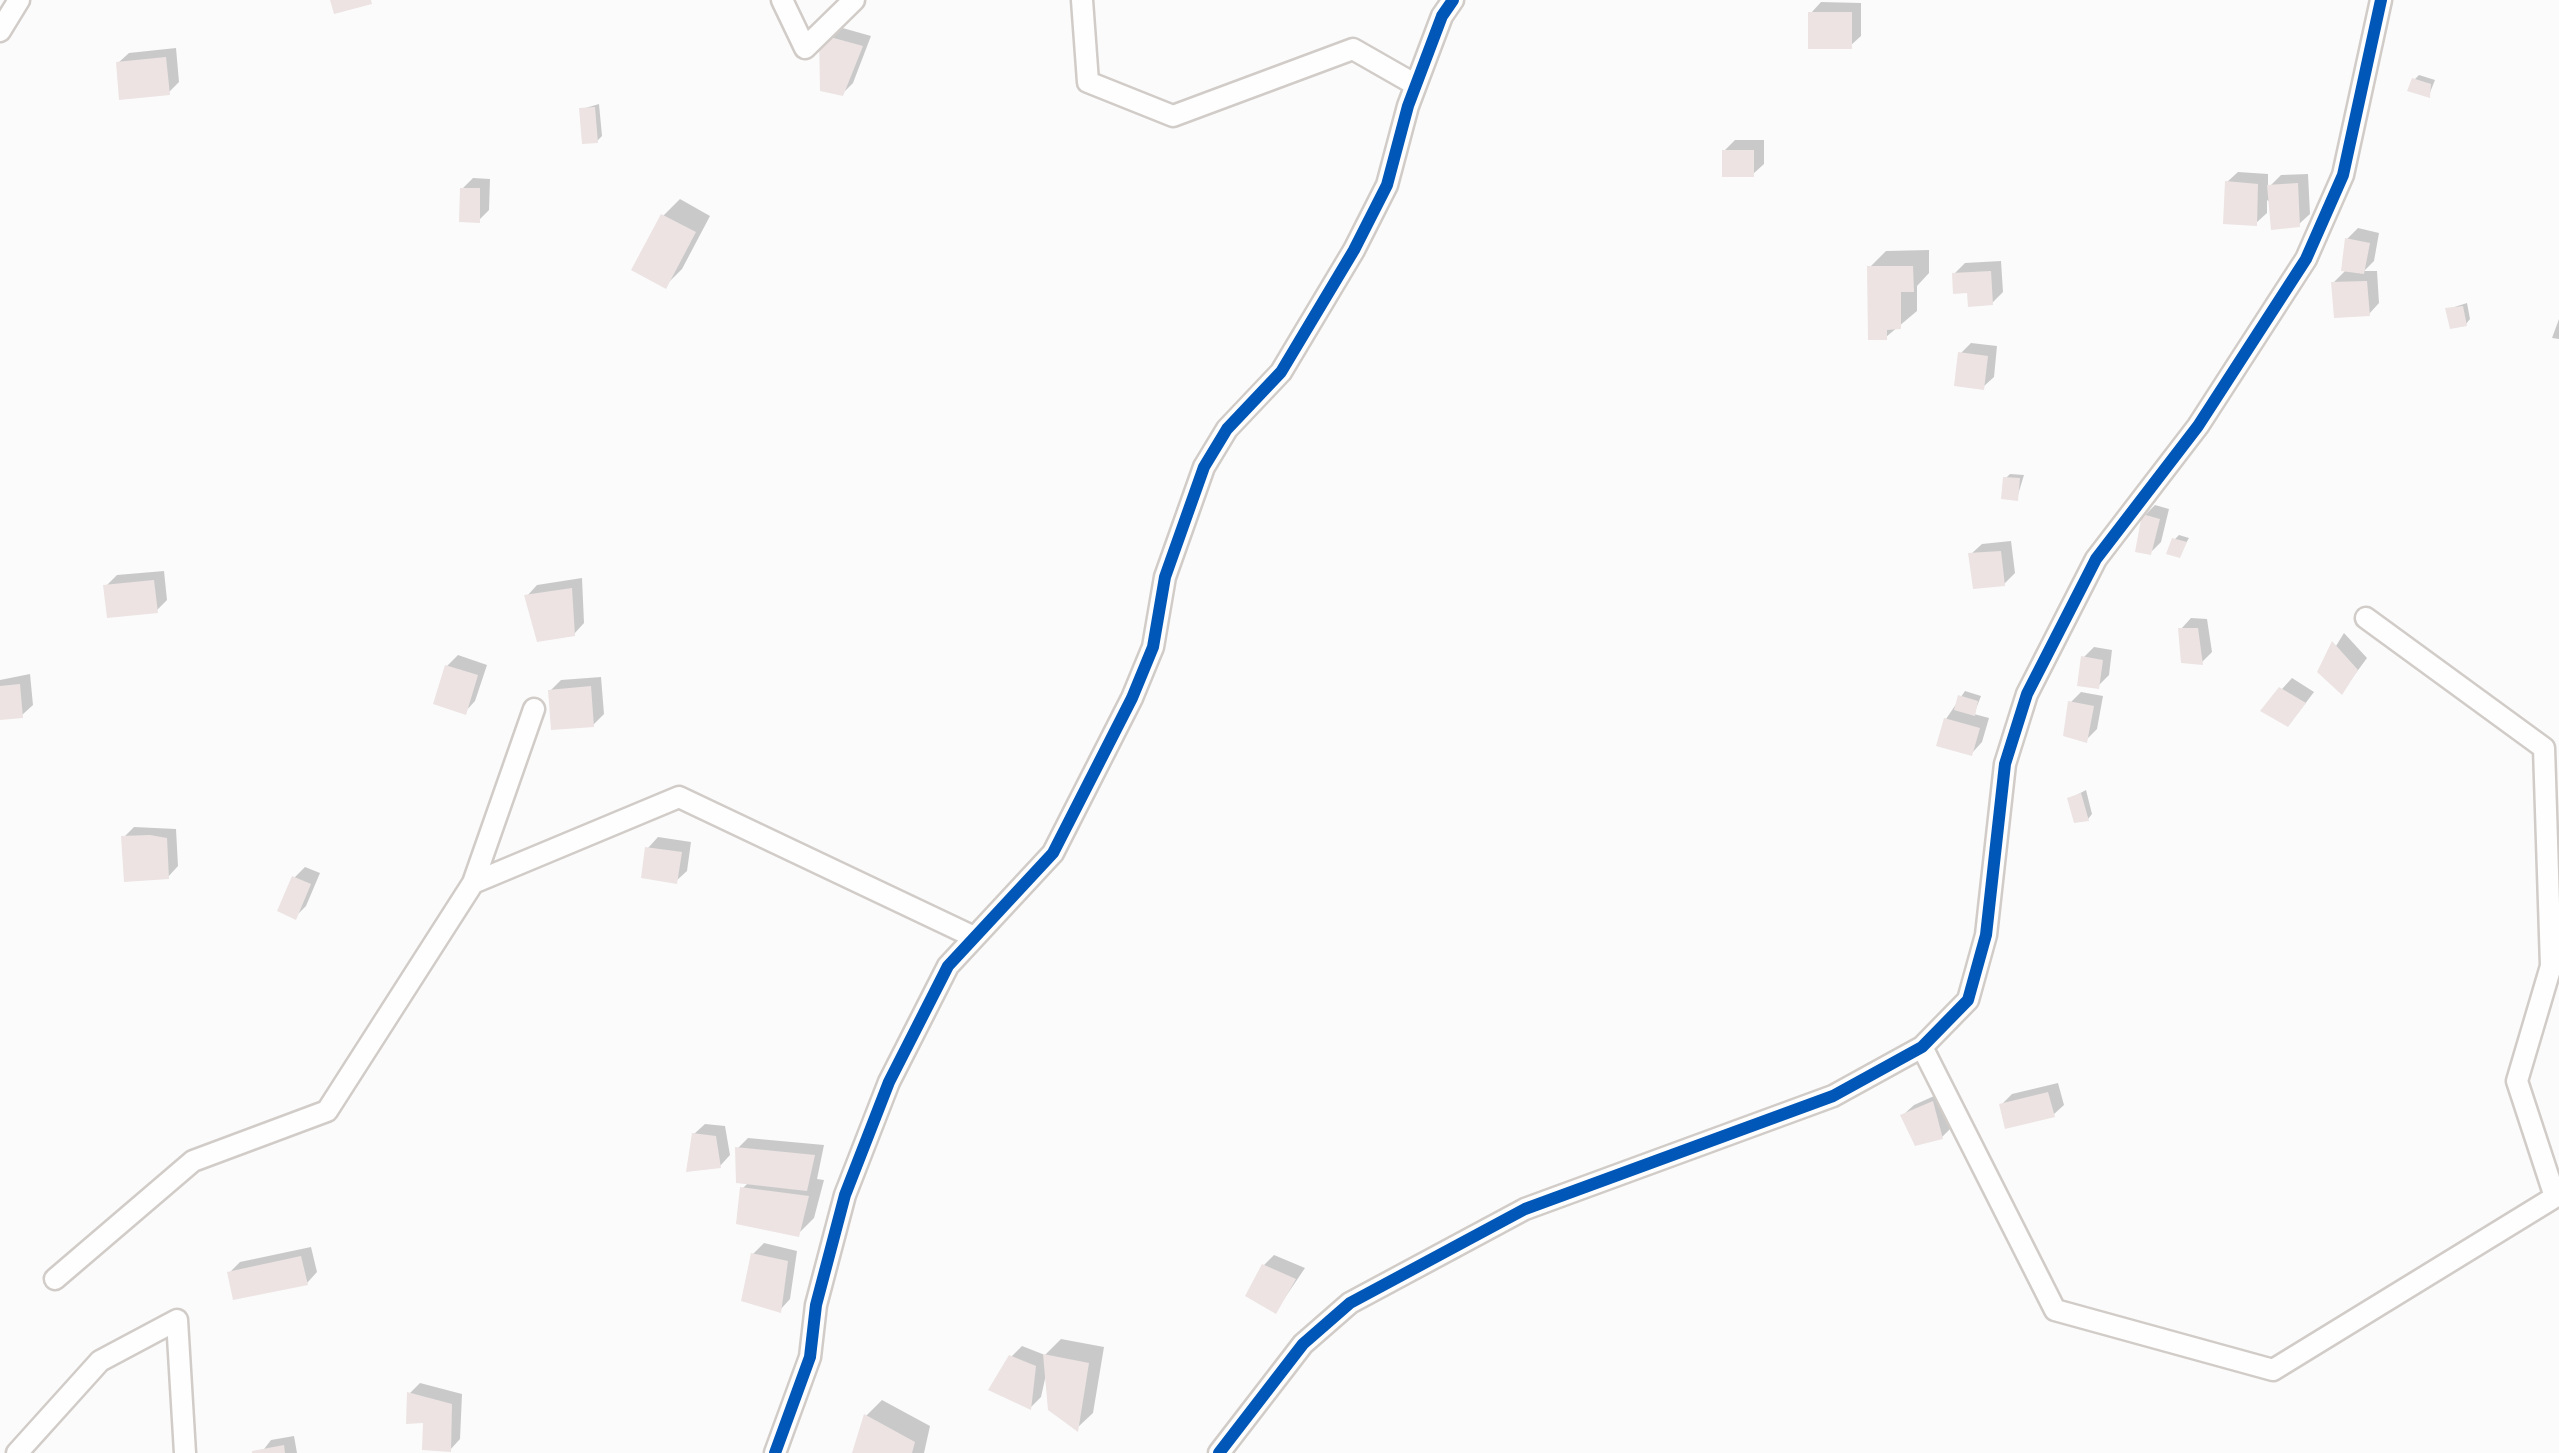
<!DOCTYPE html>
<style>
body{margin:0}
canvas{display:block;background:#fbfbfb}
</style>
<canvas width="2559" height="1453"></canvas>
<script>
const c = document.querySelector('canvas').getContext('2d');
c.lineJoin = 'round';
function fill(path, color) { c.fillStyle = color; c.fill(path, 'evenodd'); }
const poly = rows => new Path2D(rows.map(r => 'M' + r).join(''));
function strokePath(path, color, width, dash) { c.strokeStyle = color; c.lineWidth = width; c.lineCap = dash ? 'butt' : 'round'; c.setLineDash(dash || []); c.stroke(path); }
const shadow = poly([
 [1821,2,1861,3,1861,36,1850,46,1811,13],
 [832,25,871,36,853,83,842,94,822,89],
 [176,48,179,82,169,92,118,63,129,53],
 [2419,75,2435,80,2429,95,2414,80],
 [599,104,602,136,597,141,582,109],
 [1735,140,1764,140,1764,164,1753,174,1724,151],
 [2238,172,2268,174,2268,188,2281,175,2308,174,2310,214,2299,224,2267,200,2267,213,2256,223,2227,182],
 [473,178,490,179,489,210,479,220,462,189],
 [680,199,710,216,682,269,666,285,663,216],
 [2358,228,2379,233,2374,261,2364,271,2377,271,2379,303,2369,314,2333,283,2347,269,2347,239],
 [1929,250,1929,273,1917,286,1917,311,1886,337,1870,267,1886,251],
 [2001,261,2003,292,1992,303,1970,290,1954,274,1965,263],
 [2467,303,2470,319,2466,324,2448,309],
 [2559,319,2559,339,2552,338],
 [1971,343,1997,346,1994,377,1983,387,1960,354],
 [2010,474,2024,475,2017,498,2006,478],
 [2155,505,2169,509,2161,542,2151,552,2144,516],
 [2179,535,2189,538,2179,555,2174,540],
 [2011,541,2015,573,2004,584,1971,554,1982,544],
 [164,571,167,600,157,610,106,586,117,575],
 [582,578,584,623,574,634,527,596,537,585],
 [2191,618,2207,619,2212,652,2202,662,2181,629],
 [2344,633,2367,658,2342,692,2320,672],
 [2094,647,2112,650,2109,675,2098,686,2083,658],
 [458,655,487,665,475,701,465,712,447,666],
 [30,674,33,705,22,715,0,717,0,680],
 [601,677,604,714,593,725,550,691,561,680],
 [2292,678,2314,692,2298,713,2263,710],
 [1965,691,1981,696,1974,714,1989,718,1982,742,1972,753,1946,719],
 [2081,692,2103,696,2097,729,2086,740,2071,702],
 [2086,790,2092,814,2088,819,2069,799],
 [134,827,176,829,178,866,168,877,124,837],
 [658,837,691,842,687,871,676,881,648,848],
 [305,867,320,873,306,906,295,917,295,877],
 [2058,1083,2064,1105,2053,1115,2002,1104,2012,1094],
 [1943,1092,1953,1126,1942,1137,1903,1115,1914,1105],
 [705,1124,725,1126,730,1155,720,1166,694,1134],
 [748,1138,824,1145,817,1179,824,1180,814,1218,798,1234,742,1189,749,1182,738,1148],
 [764,1243,797,1251,790,1299,780,1310,753,1254],
 [311,1247,317,1272,307,1283,229,1273,240,1262],
 [1274,1255,1305,1268,1276,1311,1264,1265],
 [1061,1339,1104,1347,1093,1413,1077,1428,1047,1370,1041,1397,1031,1407,1011,1357,1022,1346,1045,1355],
 [420,1383,462,1394,460,1439,450,1450,410,1393],
 [882,1400,930,1426,924,1453,855,1453,866,1416],
 [294,1436,297,1453,261,1453,271,1440]
]);
const building = poly([
 [330,0,371,0,372,4,334,14],
 [1808,12,1852,12,1852,49,1808,49],
 [819,34,863,46,843,96,820,91],
 [166,57,170,95,119,100,116,62],
 [2412,78,2431,84,2430,98,2407,91],
 [595,107,598,143,582,144,579,108],
 [1722,150,1754,150,1754,177,1722,177],
 [2225,181,2258,184,2257,226,2223,224],
 [2298,183,2300,227,2271,230,2267,185],
 [460,188,480,188,480,223,459,222],
 [661,214,696,232,666,289,631,270],
 [2345,238,2370,243,2364,274,2341,271],
 [1867,266,1913,266,1914,292,1901,292,1901,329,1887,330,1887,340,1868,340],
 [1991,271,1993,305,1968,307,1967,293,1953,294,1952,273],
 [2367,281,2370,316,2334,318,2331,282],
 [2463,306,2467,326,2450,329,2445,308],
 [1958,352,1988,356,1984,390,1954,386],
 [2003,477,2020,478,2018,501,2001,499],
 [2142,514,2160,519,2151,555,2135,552],
 [2172,538,2187,542,2180,558,2166,554],
 [2001,551,2005,586,1973,589,1968,553],
 [154,580,158,613,107,618,103,585],
 [572,588,575,636,537,642,524,595],
 [2178,628,2198,628,2203,665,2181,663],
 [2332,641,2358,670,2342,695,2317,672],
 [2081,656,2103,660,2099,689,2077,686],
 [445,665,478,675,466,715,433,704],
 [20,684,23,718,0,720,0,686],
 [591,686,594,727,551,730,548,690],
 [2279,687,2306,703,2288,727,2260,711],
 [1958,695,1978,701,1975,716,1954,710],
 [2068,701,2094,706,2087,743,2063,736],
 [1944,718,1980,728,1972,756,1936,746],
 [2081,793,2089,821,2074,823,2067,798],
 [150,835,167,838,169,879,124,882,121,836],
 [645,847,682,852,677,884,641,878],
 [292,876,311,884,296,920,277,911],
 [2048,1092,2055,1117,2005,1129,1999,1104],
 [1933,1101,1943,1139,1915,1146,1900,1115],
 [692,1133,716,1136,721,1168,686,1172],
 [735,1147,815,1155,807,1191,736,1183],
 [740,1187,809,1196,799,1237,736,1224],
 [751,1253,788,1261,781,1313,741,1301],
 [301,1256,308,1285,233,1300,227,1272],
 [1262,1264,1296,1279,1276,1314,1245,1296],
 [1043,1354,1089,1363,1078,1432,1048,1410],
 [1009,1355,1036,1366,1031,1410,988,1390],
 [407,1392,452,1404,451,1452,422,1450,423,1423,406,1424],
 [864,1414,915,1442,912,1453,852,1453],
 [284,1445,285,1453,252,1453,252,1451]
]);
const minor = poly([
 [782,0,805,48,854,0],
 [1082,0,1088,82,1173,116,1353,49,1416,85],
 [0,31,19,0],
 [473,883,534,709],
 [1922,1047,2055,1310,2273,1370,2555,1197,2517,1081,2551,966,2544,748,2366,618],
 [55,1279,193,1161,327,1111,473,883,679,797,974,937],
 [17,1453,100,1361,177,1320,185,1453],
 [775,1453,810,1357,816,1305,845,1195,889,1082,948,966,1053,853,1132,698,1153,647,1165,577,1204,467,1227,429,1281,372,1354,250,1387,185,1408,106,1442,16,1453,0],
 [1219,1453,1303,1344,1350,1303,1525,1209,1833,1096,1922,1047,1968,1000,1986,935,2005,764,2027,694,2096,559,2198,426,2306,259,2343,175,2381,0]
]);
const cycleway = poly([
 [775,1453,810,1357,816,1305,845,1195,889,1082,948,966,1053,853,1132,698,1153,647,1165,577,1204,467,1227,429,1281,372,1354,250,1387,185,1408,106,1442,16,1453,0],
 [1219,1453,1303,1344,1350,1303,1525,1209,1833,1096,1922,1047,1968,1000,1986,935,2005,764,2027,694,2096,559,2198,426,2306,259,2343,175,2381,0]
]);
fill(shadow, '#0003');
fill(building, '#ede3e3');
strokePath(minor, '#d1ccc8', 25);
strokePath(minor, '#fefefe', 20);
strokePath(cycleway, '#0057b8', 12);
</script>
